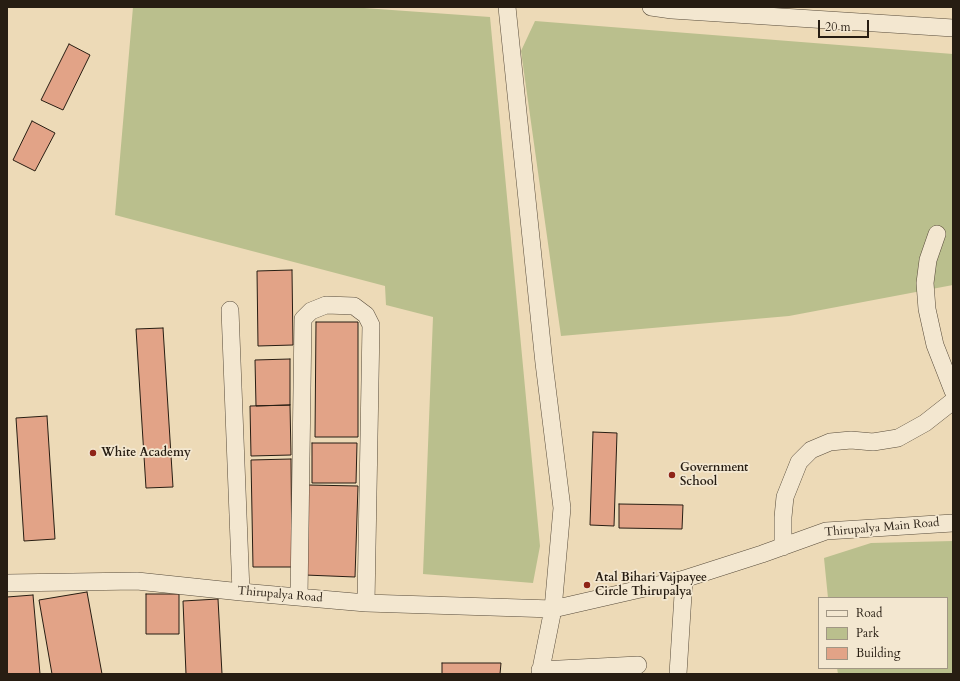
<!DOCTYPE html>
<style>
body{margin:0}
#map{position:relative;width:960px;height:681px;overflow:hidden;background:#eddab7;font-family:Cardo,serif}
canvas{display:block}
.frame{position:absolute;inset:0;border:8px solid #271d12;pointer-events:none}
.legend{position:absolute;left:818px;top:597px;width:130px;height:72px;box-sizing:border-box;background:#f3e7d0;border:1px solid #a19684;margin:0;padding:5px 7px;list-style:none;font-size:12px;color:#271d12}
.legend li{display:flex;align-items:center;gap:8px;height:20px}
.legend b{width:20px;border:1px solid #a19684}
.scale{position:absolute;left:818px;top:20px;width:51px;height:18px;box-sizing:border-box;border:2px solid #271d12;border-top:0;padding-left:5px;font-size:12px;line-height:14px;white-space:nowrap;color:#271d12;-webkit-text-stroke:3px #f3e7d0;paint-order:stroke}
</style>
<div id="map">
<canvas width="960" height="681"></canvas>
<div class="frame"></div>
<ul class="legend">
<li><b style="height:5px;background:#f3e7d0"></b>Road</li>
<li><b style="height:11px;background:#babf8d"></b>Park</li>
<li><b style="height:11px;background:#e2a387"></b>Building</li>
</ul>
<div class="scale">20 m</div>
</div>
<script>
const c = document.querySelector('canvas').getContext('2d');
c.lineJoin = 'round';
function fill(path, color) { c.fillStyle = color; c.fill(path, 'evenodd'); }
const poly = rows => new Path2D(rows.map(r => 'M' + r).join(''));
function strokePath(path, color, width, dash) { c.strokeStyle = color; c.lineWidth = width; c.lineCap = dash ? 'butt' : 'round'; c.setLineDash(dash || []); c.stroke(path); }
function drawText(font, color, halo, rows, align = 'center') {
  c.font = font + ' Cardo,serif'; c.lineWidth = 3.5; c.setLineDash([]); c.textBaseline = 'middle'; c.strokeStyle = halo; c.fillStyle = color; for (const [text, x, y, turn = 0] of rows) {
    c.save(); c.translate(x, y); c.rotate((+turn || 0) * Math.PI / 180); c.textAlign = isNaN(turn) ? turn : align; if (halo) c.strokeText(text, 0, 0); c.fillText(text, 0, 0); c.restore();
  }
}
const green = poly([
 [133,7,350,7,490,17,540,546,533,583,423,574,433,317,386,305,385,286,115,215],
 [535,21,953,54,953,285,789,316,561,336,521,51],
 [953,541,953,674,838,674,837,668,947,668,947,598,828,598,824,558,871,543]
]);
const building = poly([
 [69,44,90,55,63,110,41,100,69,44],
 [32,121,55,133,35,171,13,160,32,121],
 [292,270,293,345,258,346,257,271,292,270],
 [316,322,358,322,358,437,315,437,316,322],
 [163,328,173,487,146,488,136,329,163,328],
 [290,359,290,405,256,406,255,360,290,359],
 [290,405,291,455,251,456,250,406,290,405],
 [47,416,55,539,24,541,16,418,47,416],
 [593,432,617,433,614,526,590,525,593,432],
 [312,443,357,443,356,483,312,483,312,443],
 [291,459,292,567,253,567,251,460,291,459],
 [308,485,358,486,355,577,305,575,308,485],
 [619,504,683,505,682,529,619,528,619,504],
 [87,592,102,674,52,674,39,600,87,592],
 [146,594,179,594,179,634,146,634,146,594],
 [33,595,40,674,7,674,7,597,33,595],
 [218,599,222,674,186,674,183,601,218,599],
 [442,663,501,663,500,674,442,674,442,663]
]);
const minor = poly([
 [507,7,544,363,562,508,553,609,540,674],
 [651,7,672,10,953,28],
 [937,234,928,260,925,283,927,309,935,345,953,391],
 [230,310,241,592],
 [783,547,783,517,785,497,799,462,811,450,830,442,851,440,873,442,898,438,925,423,953,401],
 [7,583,137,581,241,592,366,603,553,609,684,579,762,554,826,531,953,523],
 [299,597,303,319,311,311,326,305,354,306,366,315,371,325,366,603],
 [540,670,638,665],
 [678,674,684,579]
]);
const markers = [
 [93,453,4,"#8f2418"],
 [672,475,4,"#8f2418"],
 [587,585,4,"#8f2418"]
];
const poiNames = [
 ["White Academy",101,453],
 ["Government",680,468],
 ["School",680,482],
 ["Atal Bihari Vajpayee",595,578],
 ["Circle Thirupalya",595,592]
];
const streetNames = [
 ["Thirupalya Main Road",882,528,-5],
 ["Thirupalya Road",280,595,5]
];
fill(green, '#babf8d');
fill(building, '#e2a387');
strokePath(building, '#271d12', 1);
strokePath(minor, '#584c3b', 18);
strokePath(minor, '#f3e7d0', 17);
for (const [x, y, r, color] of markers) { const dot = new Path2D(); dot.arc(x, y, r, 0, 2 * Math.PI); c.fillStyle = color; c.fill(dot); strokePath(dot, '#f3e7d0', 1.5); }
drawText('bold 12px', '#271d12', '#f3e7d0', poiNames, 'left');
drawText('12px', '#271d12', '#f3e7d0', streetNames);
</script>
